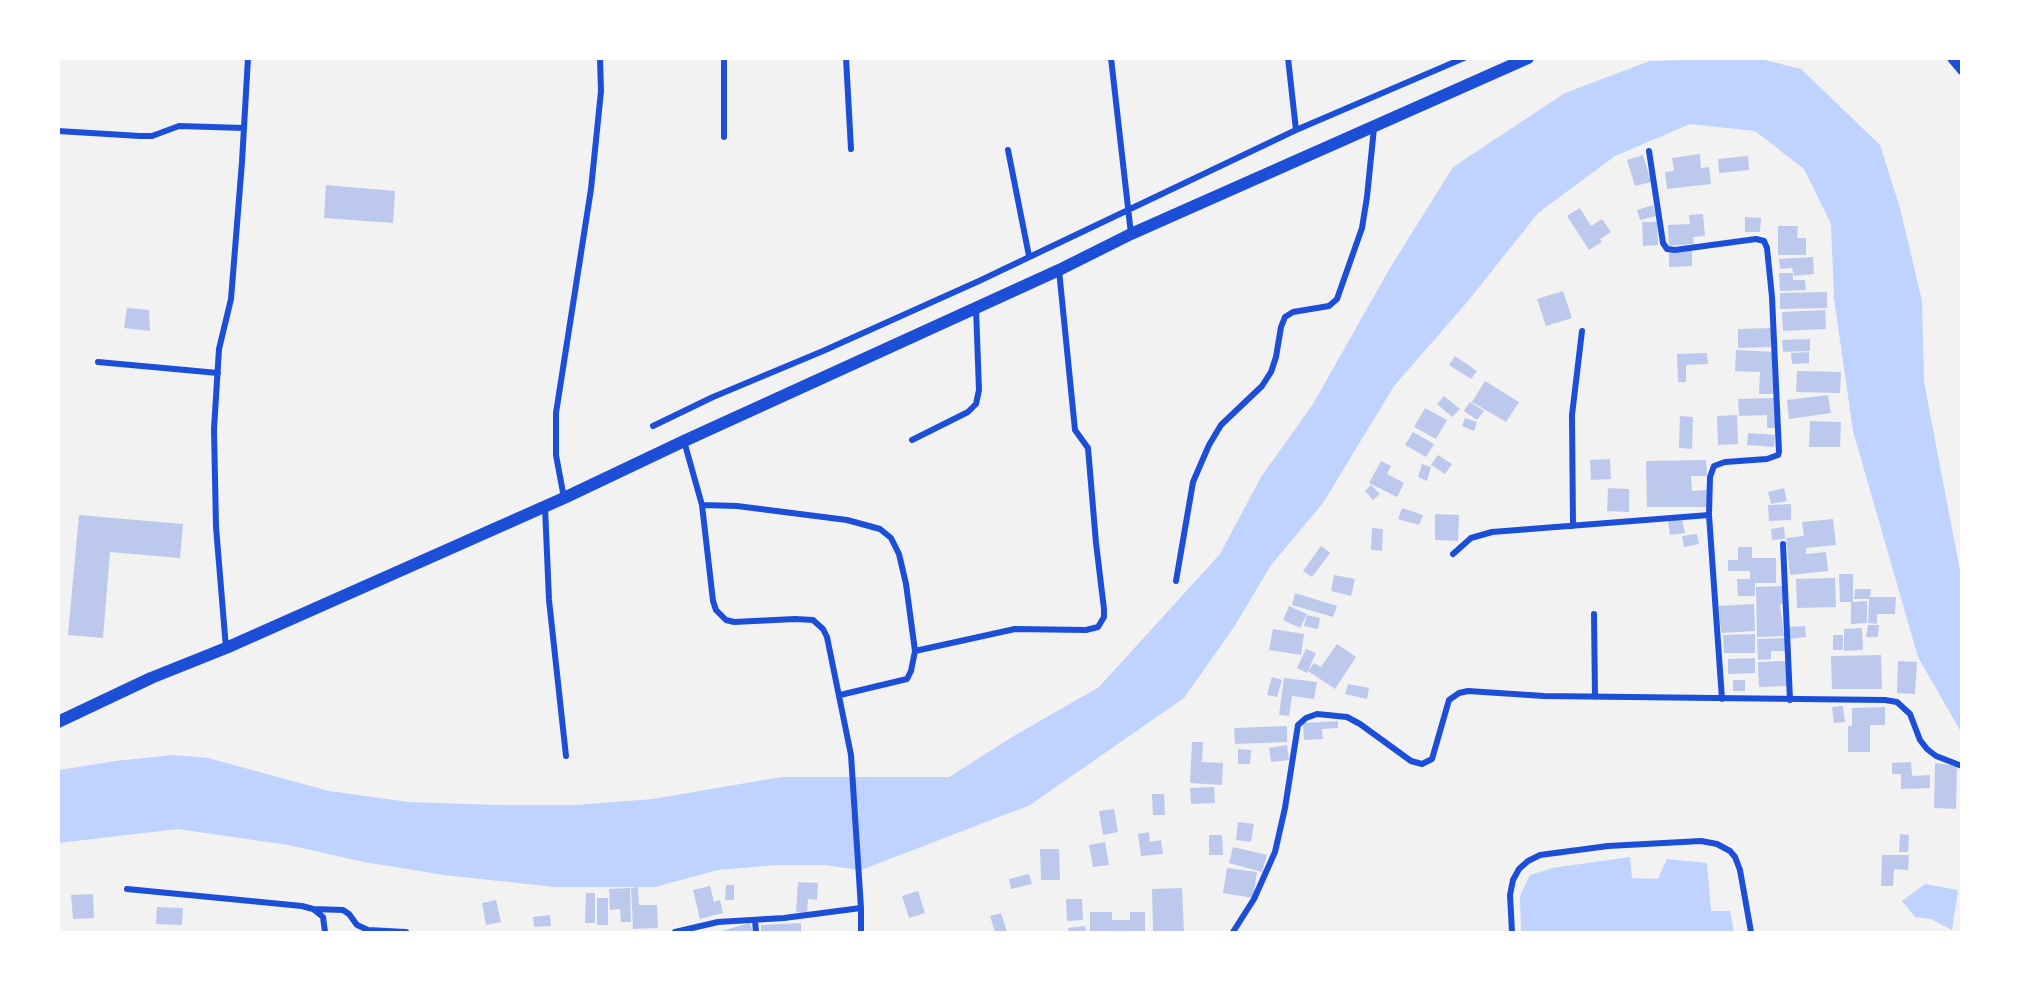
<!DOCTYPE html>
<style>
body{margin:0}
#map{position:relative;width:2020px;height:991px;overflow:hidden;background:#f2f2f2;font-family:"Sofia Sans Condensed",sans-serif}
canvas{display:block}
.frame{position:absolute;inset:0;border:60px solid #fff;pointer-events:none}
</style>
<div id="map">
<canvas width="2020" height="991"></canvas>
<div class="frame"></div>
</div>
<script>
const c = document.querySelector('canvas').getContext('2d');
c.lineJoin = 'round';
function fill(path, color) { c.fillStyle = color; c.fill(path, 'evenodd'); }
const poly = rows => new Path2D(rows.map(r => 'M' + r).join(''));
function strokePath(path, color, width, dash) { c.strokeStyle = color; c.lineWidth = width; c.lineCap = dash ? 'butt' : 'round'; c.setLineDash(dash || []); c.stroke(path); }
const water = poly([
 [1757,58,1801,69,1880,145,1900,208,1922,301,1924,382,1961,576,1961,732,1918,657,1853,431,1834,298,1831,224,1804,169,1755,131,1690,124,1615,156,1538,213,1468,301,1394,386,1323,503,1271,565,1234,627,1184,698,1030,805,861,870,824,865,777,865,718,870,655,887,555,887,444,875,364,862,288,845,178,829,59,843,59,770,115,761,173,755,208,758,329,791,409,802,499,805,576,805,653,799,781,777,949,777,1012,737,1099,687,1220,554,1261,477,1313,404,1390,268,1453,167,1565,93,1650,61],
 [1630,857,1632,878,1658,879,1667,859,1707,863,1711,911,1730,911,1734,932,1521,932,1520,896,1530,875,1552,868],
 [1925,884,1958,890,1952,930,1931,919,1915,917,1902,901]
]);
const building = poly([
 [1700,154,1701,168,1709,167,1711,184,1667,189,1665,172,1674,171,1672,158],
 [1643,155,1651,182,1635,186,1627,160],
 [1748,156,1749,170,1719,173,1718,159],
 [326,185,395,191,393,223,324,218],
 [1653,205,1656,216,1640,220,1637,210],
 [1580,208,1591,226,1602,219,1611,232,1600,239,1602,242,1589,250,1567,216],
 [1703,214,1705,236,1693,237,1694,244,1669,246,1668,225,1690,224,1689,215],
 [1745,217,1761,218,1760,232,1745,232],
 [1642,222,1657,222,1658,245,1643,246],
 [1778,226,1798,226,1797,238,1806,238,1806,255,1778,255],
 [1692,251,1692,266,1669,267,1669,252],
 [1813,257,1814,274,1794,276,1792,268,1780,269,1779,259],
 [1779,273,1793,273,1793,280,1805,280,1806,290,1780,291],
 [1563,291,1572,318,1546,326,1537,299],
 [1827,292,1827,308,1780,309,1780,293],
 [127,308,149,310,150,331,124,328],
 [1825,310,1826,329,1783,331,1782,312],
 [1772,328,1773,347,1738,348,1738,329],
 [1810,339,1810,351,1783,352,1782,340],
 [1736,350,1774,352,1774,394,1759,394,1760,372,1735,371],
 [1809,352,1809,363,1792,364,1791,353],
 [1707,353,1708,364,1686,365,1686,382,1678,382,1677,354],
 [1455,356,1477,371,1471,379,1449,365],
 [1797,371,1841,372,1840,393,1796,392],
 [1485,381,1519,402,1506,422,1472,402],
 [1828,395,1831,413,1789,419,1787,400],
 [1444,396,1460,409,1452,417,1437,404],
 [1775,398,1777,428,1767,428,1767,415,1739,416,1738,399],
 [1470,402,1484,411,1477,420,1464,411],
 [1425,408,1447,420,1436,439,1414,427],
 [1737,415,1738,444,1718,445,1717,416],
 [1680,416,1693,417,1692,449,1679,448],
 [1465,418,1477,422,1474,431,1462,426],
 [1810,421,1841,422,1840,447,1809,447],
 [1413,432,1434,444,1426,457,1405,445],
 [1748,433,1775,435,1774,447,1747,445],
 [1438,455,1452,464,1445,474,1431,465],
 [1610,459,1611,479,1591,480,1590,460],
 [1706,460,1707,476,1691,476,1692,491,1707,490,1707,507,1647,507,1646,461],
 [1381,461,1391,466,1387,474,1404,483,1397,497,1369,483],
 [1422,464,1431,467,1427,481,1418,477],
 [1371,485,1380,494,1373,500,1365,491],
 [1608,488,1629,489,1629,512,1607,511],
 [1784,488,1787,501,1771,504,1768,492],
 [1791,504,1791,520,1769,521,1768,505],
 [1402,508,1423,515,1419,525,1398,519],
 [1435,514,1459,515,1458,541,1435,540],
 [79,515,183,524,180,558,110,552,103,638,68,635],
 [1682,518,1685,533,1670,535,1668,520],
 [1833,519,1836,545,1806,548,1806,554,1826,552,1828,571,1790,575,1786,538,1804,536,1802,522],
 [1784,527,1785,539,1772,540,1771,529],
 [1372,528,1383,529,1382,551,1371,550],
 [1697,534,1699,544,1684,547,1682,536],
 [1321,546,1330,553,1312,577,1303,571],
 [1738,547,1752,547,1752,558,1776,558,1776,583,1755,583,1755,596,1738,596,1737,579,1750,579,1750,571,1728,571,1728,560,1738,560],
 [1839,574,1853,574,1853,602,1867,601,1867,623,1851,624,1851,602,1840,602],
 [1334,575,1355,579,1351,596,1331,591],
 [1835,578,1836,607,1797,608,1796,579],
 [1782,586,1784,604,1780,604,1784,636,1757,637,1756,587],
 [1855,589,1871,589,1870,597,1896,597,1895,614,1877,614,1877,624,1868,623,1869,599,1854,599],
 [1295,593,1337,606,1333,617,1292,605],
 [1754,604,1755,631,1721,633,1719,606],
 [1289,606,1307,614,1300,628,1283,620],
 [1307,615,1320,618,1318,629,1304,626],
 [1868,625,1879,625,1878,637,1866,637],
 [1805,626,1806,637,1790,639,1789,627],
 [1862,628,1863,650,1844,651,1844,629],
 [1273,629,1304,634,1301,655,1269,650],
 [1755,634,1755,653,1724,653,1723,635],
 [1833,635,1843,635,1843,650,1833,650],
 [1786,638,1786,651,1771,651,1771,659,1758,660,1757,639],
 [1337,644,1356,657,1335,689,1308,671,1314,663,1321,667],
 [1306,649,1316,653,1307,673,1297,668],
 [1881,655,1882,689,1832,689,1831,656],
 [1755,658,1755,673,1728,674,1728,659],
 [1786,661,1787,686,1759,687,1758,662],
 [1898,661,1917,662,1915,694,1897,693],
 [1272,677,1282,680,1277,697,1267,695],
 [1284,678,1317,682,1314,699,1292,696,1289,716,1279,715],
 [1733,680,1745,680,1745,691,1733,691],
 [1348,684,1369,688,1367,699,1345,694],
 [1843,706,1845,722,1834,723,1832,707],
 [1885,707,1885,725,1870,725,1870,752,1848,752,1848,726,1852,726,1852,708],
 [1338,721,1338,728,1322,729,1323,739,1304,740,1303,723],
 [1287,726,1287,742,1235,744,1234,728],
 [1192,742,1203,742,1202,762,1223,763,1222,785,1190,783],
 [1287,745,1289,760,1271,762,1269,748],
 [1238,749,1251,750,1250,764,1238,764],
 [1911,762,1912,776,1930,775,1930,788,1901,789,1901,774,1892,774,1892,763],
 [1935,763,1957,766,1956,809,1934,808],
 [1214,787,1215,803,1191,804,1190,788],
 [1152,794,1164,794,1165,815,1153,815],
 [1114,809,1118,832,1103,835,1099,811],
 [1238,822,1254,824,1251,842,1236,840],
 [1149,832,1150,842,1161,840,1163,854,1141,856,1138,834],
 [1900,834,1909,835,1908,852,1899,852],
 [1209,835,1222,835,1223,855,1209,855],
 [1105,842,1109,865,1093,867,1089,845],
 [1233,847,1267,855,1262,872,1229,863],
 [1040,849,1059,849,1060,880,1041,880],
 [1882,855,1909,855,1908,870,1894,869,1893,886,1881,886],
 [1227,868,1257,872,1253,898,1223,893],
 [1029,874,1032,884,1011,889,1009,879],
 [798,882,818,883,817,900,808,899,807,913,796,912],
 [726,885,734,885,734,900,725,900],
 [710,886,714,902,720,900,723,913,700,919,693,890],
 [638,887,639,905,657,905,658,928,633,929,631,888],
 [630,888,631,922,621,922,620,909,610,910,609,889],
 [1182,888,1184,932,1153,932,1152,889],
 [918,891,925,913,909,918,902,896],
 [586,893,595,893,595,923,585,923],
 [93,894,94,918,73,919,71,895],
 [597,898,608,898,608,925,597,925],
 [1066,899,1082,899,1083,920,1067,921],
 [496,900,501,922,486,925,482,903],
 [157,907,183,908,182,925,156,924],
 [1090,912,1112,912,1112,920,1130,920,1130,912,1145,912,1145,932,1090,932],
 [1001,913,1007,932,995,932,990,916],
 [550,915,551,926,534,927,533,917],
 [750,923,753,932,718,932],
 [801,923,801,932,761,932,761,925],
 [1085,926,1086,932,1069,932,1068,928]
]);
const minor = poly([
 [846,58,851,149],
 [1111,58,1131,234],
 [1288,58,1296,130],
 [58,131,140,136,152,136,179,126,244,128],
 [724,137,724,58],
 [1008,150,1029,256],
 [1649,151,1663,243,1667,249,1675,250,1756,239,1764,241,1767,248,1772,297,1779,452,1778,455,1767,459,1725,462,1714,466,1710,477,1709,515,1722,699],
 [98,362,218,373],
 [653,426,713,397,823,351,979,281,1296,130,1464,58],
 [912,440,968,412,976,404,979,390,976,308],
 [684,441,702,505,713,601,716,610,726,620,734,622,795,619,813,620,823,629,827,637,851,755,861,908,861,932],
 [564,498,556,455,556,413,591,189,601,91,600,58],
 [702,505,737,506,847,520,880,529,891,538,899,554,906,584,915,651,1015,629,1086,630,1098,627,1104,617,1104,609,1096,543,1088,448,1075,430,1059,270],
 [545,507,549,600,566,756],
 [1573,526,1572,415,1582,331],
 [1783,544,1790,700],
 [1453,554,1471,538,1492,532,1709,515],
 [1176,581,1193,482,1209,445,1221,425,1262,386,1271,372,1276,357,1281,327,1285,317,1293,312,1329,306,1337,299,1362,228,1367,197,1374,128],
 [1594,614,1595,697],
 [226,648,216,527,214,429,219,349,231,299,242,162,248,58],
 [840,695,907,679,911,671,915,651],
 [127,889,302,906,313,909,323,917,325,932],
 [313,909,343,910,349,914,357,925,368,930,406,932],
 [755,920,756,932],
 [675,932,718,922,784,918,861,908],
 [1233,932,1254,899,1275,852,1285,808,1298,725,1306,718,1317,714,1347,717,1360,724,1411,761,1422,764,1432,759,1449,700,1459,693,1468,691,1544,696,1885,700,1897,702,1910,714,1920,740,1927,749,1936,756,1962,766],
 [1512,932,1510,895,1513,880,1519,869,1528,861,1540,855,1608,846,1701,841,1717,844,1730,851,1735,857,1740,870,1751,932]
]);
const tertiary = poly([
 [1952,58,1962,70]
]);
const secondary = poly([
 [58,722,151,678,226,648,564,498,684,441,1059,270,1131,234,1528,58]
]);
fill(water, '#bfd3fe');
fill(building, '#bdc9ec');
strokePath(minor, '#1d4ed8', 6);
strokePath(tertiary, '#1d4ed8', 10);
strokePath(secondary, '#1d4ed8', 12);
</script>
